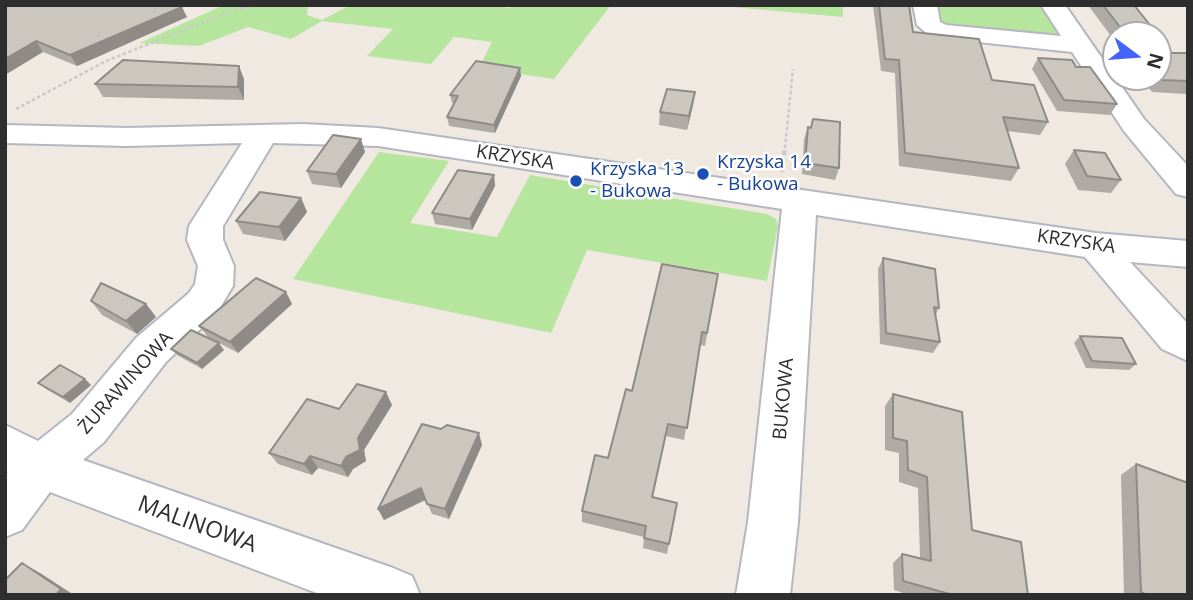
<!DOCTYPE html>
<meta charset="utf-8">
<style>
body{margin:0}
#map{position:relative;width:1193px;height:600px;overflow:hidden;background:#efe9e1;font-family:"Open Sans",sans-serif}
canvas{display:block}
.frame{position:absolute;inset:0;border:7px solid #2e2e2e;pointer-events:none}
.north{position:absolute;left:1102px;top:21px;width:70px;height:70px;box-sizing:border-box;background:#fff;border:2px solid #ababab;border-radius:50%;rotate:106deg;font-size:19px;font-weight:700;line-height:28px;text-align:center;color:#2e2e2e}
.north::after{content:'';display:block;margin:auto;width:24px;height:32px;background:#4264fb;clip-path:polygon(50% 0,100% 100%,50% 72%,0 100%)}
</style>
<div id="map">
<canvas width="1193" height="600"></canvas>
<div class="frame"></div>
<div class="north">N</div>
</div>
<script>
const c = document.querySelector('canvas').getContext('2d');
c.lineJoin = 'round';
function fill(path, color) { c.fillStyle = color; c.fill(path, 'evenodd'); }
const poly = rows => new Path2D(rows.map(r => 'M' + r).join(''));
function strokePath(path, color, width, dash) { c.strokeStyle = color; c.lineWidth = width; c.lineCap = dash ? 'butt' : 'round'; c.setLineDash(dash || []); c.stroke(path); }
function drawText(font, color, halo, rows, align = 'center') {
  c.font = font + ' "Open Sans",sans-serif'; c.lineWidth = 5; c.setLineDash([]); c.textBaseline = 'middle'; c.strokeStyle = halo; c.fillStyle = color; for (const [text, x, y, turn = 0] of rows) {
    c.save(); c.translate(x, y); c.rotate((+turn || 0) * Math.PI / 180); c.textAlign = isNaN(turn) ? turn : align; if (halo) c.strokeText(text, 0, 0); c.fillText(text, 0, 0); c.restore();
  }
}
const green = poly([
 [224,5,308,5,307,15,322,20,350,5,493,5,509,8,513,5,611,5,554,79,479,68,492,42,454,37,431,64,367,56,393,29,322,21,291,39,248,27,199,46,140,43],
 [711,5,843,5,843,17],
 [934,5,1044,5,1057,32,1054,37,941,27],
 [379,152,449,161,410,223,497,237,530,175,767,214,776,219,778,227,767,281,587,250,551,333,293,279]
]);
const pathFar1 = poly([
 [16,109,106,61,237,9,262,5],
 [785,148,793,69]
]);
const path = poly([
 [782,172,785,147]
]);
const minor = poly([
 [913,5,937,5,940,22,946,25,1061,36,1041,5,1065,5,1144,119,1188,166,1188,197,1176,194,1124,131,1072,52,931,37,917,25,913,5],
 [303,124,378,128,1096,233,1188,241,1188,267,1130,262,1188,324,1188,361,1162,349,1085,257,816,215,798,522,790,595,736,595,748,522,782,209,378,146,273,143,223,226,223,240,234,266,233,286,227,296,217,313,166,362,104,442,83,460,393,568,412,576,420,595,322,595,50,492,22,530,5,537,5,475,8,472,5,471,5,425,38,441,72,414,136,338,189,293,195,284,198,266,187,240,189,226,242,143,127,146,5,143,5,125,127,128,303,124]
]);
const wall = poly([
 [5,5,187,17,77,66,43,52],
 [873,5,909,5,913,32,992,80,1048,122,1040,135,1007,131,1019,168,1011,181,899,166,895,73,881,71],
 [1088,5,1134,5,1158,35,1116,35,1116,43],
 [1172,53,1188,53,1188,95,1186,94,1152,92,1141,77,1158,77],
 [1038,58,1076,67,1117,104,1110,115,1057,111,1032,69],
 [521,76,495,133,449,126,447,117,454,104,452,103,450,95],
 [244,79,244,100,103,97,95,84],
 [695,92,693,105,687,130,659,125,660,112],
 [813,119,839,168,835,180,802,174,804,139,808,127,810,128],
 [1074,150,1121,180,1111,193,1078,190,1065,164],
 [365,152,341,188,312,184,307,171],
 [494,175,495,186,472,230,435,224,432,213],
 [301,198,307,212,285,241,243,234,236,221],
 [883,258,939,308,936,314,940,342,933,353,880,344,878,269],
 [718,274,705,346,700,345,684,440,666,436,653,497,677,503,667,554,643,548,644,537,582,522,582,511,608,458,632,391],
 [286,292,292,304,238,353,208,337,199,326],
 [91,301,146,304,156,317,137,334,102,315],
 [1080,336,1136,364,1129,370,1086,368,1074,343],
 [171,349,224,350,202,369,177,355],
 [38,383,91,385,70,403,46,389],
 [893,394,972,530,1028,595,909,595,894,590,893,563,902,554,920,558,918,488,899,482,899,453,885,450,885,406],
 [392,405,364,450,366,461,353,469,348,477,318,468,312,475,278,464,269,453,339,409],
 [482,445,449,519,432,514,426,500,384,520,378,509],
 [1136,464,1188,595,1124,595,1121,475]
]);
const shadedWall = poly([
 [182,7,187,17,77,66,70,55],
 [36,41,43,52,5,75,5,59],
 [239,66,244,79,244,100,238,87],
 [520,68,521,76,495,133,494,125],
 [695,92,693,105,687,130,689,116],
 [361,139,365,152,341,188,336,174],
 [494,175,495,186,472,230,470,219],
 [301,198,307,212,285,241,279,227],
 [286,292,292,304,238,353,230,342],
 [146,304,156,317,137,334,126,321],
 [219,343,224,350,202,369,197,363],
 [85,379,91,385,70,403,63,397],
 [386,392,392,405,364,450,366,461,353,469,348,477,341,466],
 [479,433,482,445,449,519,445,509],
 [310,456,318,468,312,475,304,464],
 [421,488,426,499,384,520,378,509],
 [22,563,40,573,74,595,56,595]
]);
const building = poly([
 [5,5,178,5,182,7,70,55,36,41,5,59,5,5],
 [879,5,909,5,913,32,979,39,992,80,1034,85,1048,122,1003,117,1019,168,905,153,899,60,885,59,879,5],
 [1103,5,1134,5,1158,35,1126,35,1103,5],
 [1158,35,1172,53,1188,53,1188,81,1161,80,1158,77,1158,35],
 [1038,58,1072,60,1076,67,1090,67,1117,104,1064,100,1038,58],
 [123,60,239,66,238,87,95,84,123,60],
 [476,61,520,68,494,125,447,117,458,96,450,95,476,61],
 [667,89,695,92,689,116,660,112,667,89],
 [813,119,840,122,839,168,805,163,808,127,811,128,813,119],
 [333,135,361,139,336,174,307,171,333,135],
 [1074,150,1105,153,1121,180,1087,176,1074,150],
 [458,170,494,175,470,219,432,213,458,170],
 [260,192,301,198,279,227,236,221,260,192],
 [883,258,935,269,939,308,934,307,940,342,886,333,883,258],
 [662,264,718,274,707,333,702,332,687,428,668,424,652,497,677,503,669,544,644,538,646,526,582,511,595,455,608,458,626,389,632,391,662,264],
 [256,278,286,292,230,342,199,326,256,278],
 [101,283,146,304,126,321,91,301,101,283],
 [191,330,219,343,197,363,171,349,191,330],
 [1080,336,1122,338,1136,364,1092,361,1080,336],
 [60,365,85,379,63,397,38,383,60,365],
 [357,384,386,392,358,438,360,450,346,457,341,466,310,456,304,464,269,453,307,399,339,409,357,384],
 [893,394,962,412,972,530,1021,542,1028,595,953,595,903,581,902,554,931,561,927,477,908,470,907,441,893,438,893,394],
 [422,424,441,429,447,425,479,433,445,509,427,504,421,488,378,509,422,424],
 [1136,464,1188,483,1188,595,1147,595,1141,592,1136,464],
 [22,563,61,589,56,595,5,595,5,580,22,563]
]);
const markers = [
 [703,174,7,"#1a4fb4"],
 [576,181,7,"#1a4fb4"]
];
const streetNames = [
 ["KRZYSKA",515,158,9],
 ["KRZYSKA",1076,242,8],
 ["ŻURAWINOWA",126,383,-48],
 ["BUKOWA",784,399,-85]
];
const transitNames = [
 ["Krzyska 14",717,163],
 ["- Bukowa",717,185],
 ["Krzyska 13",590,170],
 ["- Bukowa",590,192]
];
const nearStreetnames = [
 ["MALINOWA",197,525,20]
];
fill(green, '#b6e59e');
strokePath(minor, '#b4b7c1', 4);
strokePath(pathFar1, '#c9c9c9', 2.5, [3.5, 2.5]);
strokePath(path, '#c9c9c9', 4.5, [5, 3.5]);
fill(minor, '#fff');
fill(wall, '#afaba4');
fill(shadedWall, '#8e8b86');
fill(building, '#cbc7bf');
strokePath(building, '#8e8b86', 2);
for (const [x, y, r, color] of markers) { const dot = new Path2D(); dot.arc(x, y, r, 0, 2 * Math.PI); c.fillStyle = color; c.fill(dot); strokePath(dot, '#fff', 2.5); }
drawText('19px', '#2e2e2e', '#fff', streetNames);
drawText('19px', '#164399', '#fff', transitNames, 'left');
drawText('23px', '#2e2e2e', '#fff', nearStreetnames);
</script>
